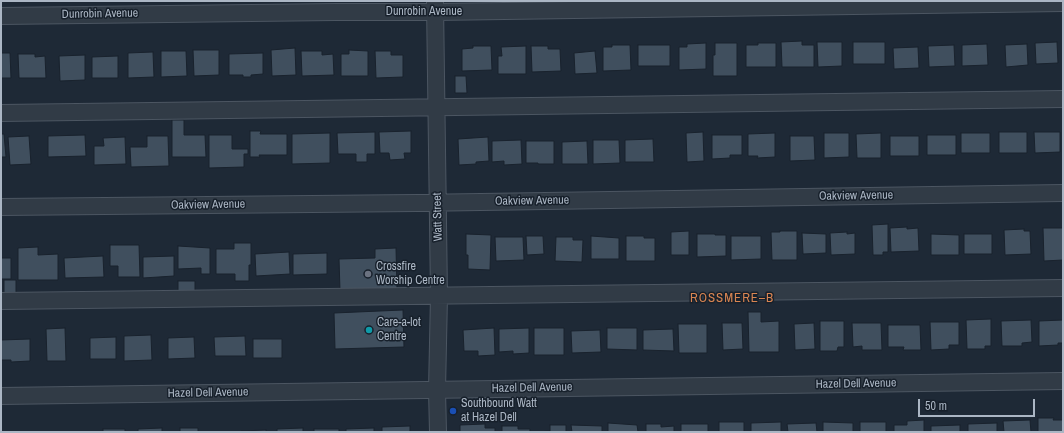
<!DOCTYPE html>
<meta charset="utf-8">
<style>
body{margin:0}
#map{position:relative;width:1064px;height:433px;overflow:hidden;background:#1e2936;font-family:"Archivo Narrow",sans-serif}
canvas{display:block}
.frame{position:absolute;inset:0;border:2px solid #abb6c4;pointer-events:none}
.scale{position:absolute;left:918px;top:399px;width:117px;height:18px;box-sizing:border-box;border:2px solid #abb6c4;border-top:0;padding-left:5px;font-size:12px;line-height:14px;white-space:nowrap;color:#abb6c4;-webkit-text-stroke:3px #17202b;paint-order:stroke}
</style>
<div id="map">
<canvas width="1064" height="433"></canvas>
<div class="frame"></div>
<div class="scale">50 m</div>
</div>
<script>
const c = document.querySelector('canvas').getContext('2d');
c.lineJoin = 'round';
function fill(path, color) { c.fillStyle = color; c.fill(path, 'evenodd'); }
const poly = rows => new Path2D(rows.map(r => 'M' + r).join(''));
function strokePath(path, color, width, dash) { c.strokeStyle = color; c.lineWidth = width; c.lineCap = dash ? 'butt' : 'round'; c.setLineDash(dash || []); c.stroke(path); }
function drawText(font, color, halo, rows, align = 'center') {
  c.font = font + ' "Archivo Narrow",sans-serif'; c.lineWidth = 3; c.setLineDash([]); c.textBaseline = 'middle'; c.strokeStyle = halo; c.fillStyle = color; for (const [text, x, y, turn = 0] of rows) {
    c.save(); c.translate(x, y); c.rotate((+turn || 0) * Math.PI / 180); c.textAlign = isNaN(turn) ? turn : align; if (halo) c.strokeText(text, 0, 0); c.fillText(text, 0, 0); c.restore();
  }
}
const building = poly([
 [802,41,802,45,814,45,814,67,782,67,781,42,802,41],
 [817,42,842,42,842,66,818,67,817,42],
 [853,42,885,42,885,64,853,64,853,42],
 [1057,42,1058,63,1036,64,1035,43,1057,42],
 [706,43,706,69,679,70,679,47,687,47,687,44,706,43],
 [715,43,737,43,737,76,713,76,713,55,715,55,715,43],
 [758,43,776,43,776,67,746,67,746,45,758,45,758,43],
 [987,44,988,65,962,66,962,45,987,44],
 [1027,44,1028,65,1006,67,1005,45,1027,44],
 [612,45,630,45,631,70,603,71,603,47,612,47,612,45],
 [638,45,670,45,670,66,638,66,638,45],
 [954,45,955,66,929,67,928,46,954,45],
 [473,46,491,46,492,70,462,71,462,49,473,48,473,46],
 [526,46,526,74,498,74,498,56,502,56,501,47,526,46],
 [531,46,548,46,548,49,560,49,561,71,532,72,531,46],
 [918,47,919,68,894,69,893,48,918,47],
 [295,48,296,75,272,76,271,50,295,48],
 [193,50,219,50,219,75,194,76,193,50],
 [349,50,368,51,368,76,341,76,341,54,349,54,349,50],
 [161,51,186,51,187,76,161,77,161,51],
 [301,51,322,51,322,55,333,54,334,75,302,76,301,51],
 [375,51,391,51,391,55,403,55,403,77,376,78,375,51],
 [595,51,597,73,575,74,574,53,595,51],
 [153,52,154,77,128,78,128,53,153,52],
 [1,53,10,53,11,78,1,78,1,53],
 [263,53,263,74,251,75,251,77,243,77,243,75,229,75,229,54,263,53],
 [18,54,35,54,35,57,45,56,46,78,19,78,18,54],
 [85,55,85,80,60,81,59,56,85,55],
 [118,56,118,78,92,78,92,57,118,56],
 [455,76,466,76,467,93,455,93,455,76],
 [172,120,184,120,184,135,205,135,206,157,172,157,172,120],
 [250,131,261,131,260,134,287,134,287,155,259,155,260,157,250,157,250,131],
 [411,131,411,153,404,153,405,159,390,160,389,153,380,153,379,132,411,131],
 [375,132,375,154,367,154,367,162,356,162,356,154,338,154,337,133,375,132],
 [703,132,704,161,687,162,686,133,703,132],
 [999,132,1027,132,1027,153,999,153,999,132],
 [1034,132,1060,132,1060,152,1035,153,1034,132],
 [330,133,330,163,292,164,292,134,330,133],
 [775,133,775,157,757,158,758,156,748,156,748,134,775,133],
 [824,133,849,133,849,157,824,158,824,133],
 [881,133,881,158,857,158,856,134,881,133],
 [961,133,990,133,990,153,961,153,961,133],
 [1,134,4,134,6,157,1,157,1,134],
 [85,135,86,156,48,157,48,136,85,135],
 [209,135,232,135,232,149,248,149,248,154,244,154,244,167,209,168,209,135],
 [712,135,742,135,742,155,730,155,730,158,712,159,712,135],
 [927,135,956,135,956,155,927,155,927,135],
 [29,136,31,164,10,165,8,137,29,136],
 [147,136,168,136,169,166,131,167,130,147,147,147,147,136],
 [790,136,814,136,815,160,790,161,790,136],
 [890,136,919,136,919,156,890,156,890,136],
 [125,137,126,164,94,165,94,146,104,146,103,138,125,137],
 [488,137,489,161,476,162,476,164,459,165,458,139,488,137],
 [653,139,654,162,625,162,625,140,653,139],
 [521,140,522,164,504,165,504,161,492,162,492,141,521,140],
 [593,140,619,140,620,163,593,164,593,140],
 [526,141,554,141,554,164,538,164,538,163,526,163,526,141],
 [587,141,588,164,562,164,562,142,587,141],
 [888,224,888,252,883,252,883,255,873,255,872,225,888,224],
 [907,227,907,229,918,228,919,251,891,252,890,228,907,227],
 [1043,228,1063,228,1063,260,1044,261,1043,228],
 [1024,229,1024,231,1030,231,1031,254,1005,255,1004,230,1024,229],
 [689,231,689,255,671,255,671,232,689,231],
 [780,231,797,231,797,260,772,260,771,232,780,232,780,231],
 [847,232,847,234,855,233,855,254,831,255,830,233,847,232],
 [802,233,826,234,826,253,803,254,802,233],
 [466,234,491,235,490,270,468,269,468,255,466,255,466,234],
 [697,234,715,234,715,235,726,235,726,256,697,257,697,234],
 [931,234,959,235,959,255,931,255,931,234],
 [964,234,992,234,992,254,964,254,964,234],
 [526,236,543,236,544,254,527,255,526,236],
 [591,236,619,238,619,259,591,259,591,236],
 [626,236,644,236,644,238,655,238,655,261,626,261,626,236],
 [731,236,761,236,761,259,731,260,731,236],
 [495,237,523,237,524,260,496,261,495,237],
 [556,237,573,237,573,240,583,240,582,262,555,261,556,237],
 [234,243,251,243,251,265,249,265,249,281,235,281,235,274,216,274,216,249,234,249,234,243],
 [110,245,139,245,140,277,118,277,118,266,110,266,110,245],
 [178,246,210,248,210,274,201,274,201,268,178,269,178,246],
 [38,247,38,255,58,254,58,280,18,280,18,248,38,247],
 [396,248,397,289,340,291,339,259,375,258,375,249,396,248],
 [289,252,290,274,256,276,255,254,289,252],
 [327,253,327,274,293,275,293,254,327,253],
 [103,256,104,277,65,278,64,258,103,256],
 [174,256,174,276,143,278,143,257,174,256],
 [1,258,11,258,11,279,1,279,1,258],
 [4,280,16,280,16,295,4,295,4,280],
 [178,281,195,281,195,292,178,293,178,281],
 [403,310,404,347,335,349,334,313,403,310],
 [748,312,761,312,761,322,779,321,779,352,749,352,748,312],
 [991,319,991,346,985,346,985,349,967,349,966,320,991,319],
 [1031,320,1032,342,1022,343,1022,346,1002,346,1001,321,1031,320],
 [1063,320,1063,343,1058,343,1058,345,1039,346,1039,321,1063,320],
 [820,321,844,321,844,347,838,347,837,351,820,351,820,321],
 [930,322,959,322,959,345,949,345,949,349,931,350,930,322],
 [722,323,742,323,743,349,723,350,722,323],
 [814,323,815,349,795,350,794,324,814,323],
 [852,323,881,323,882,350,862,350,862,346,853,347,852,323],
 [678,324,707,324,707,353,679,353,678,324],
 [888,325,920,325,921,350,903,350,904,347,888,347,888,325],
 [65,328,66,361,47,361,46,329,65,328],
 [494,328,495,355,478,356,478,351,464,351,463,330,494,328],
 [529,328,529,353,513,354,513,351,499,352,499,329,529,328],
 [534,328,564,328,564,355,534,355,534,328],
 [607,328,637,328,637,350,607,349,607,328],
 [673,329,674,351,643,350,643,330,673,329],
 [600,330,601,352,572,353,571,331,600,330],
 [151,335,152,360,124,361,124,336,151,335],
 [245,336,246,356,215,356,214,337,245,336],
 [116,337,116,359,90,359,90,338,116,337],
 [194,337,195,358,168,359,168,338,194,337],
 [30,339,30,361,11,362,11,360,1,360,1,340,30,339],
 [253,339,282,339,282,358,253,358,253,339],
 [1038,418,1054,418,1053,420,1063,420,1063,432,1038,432,1038,418],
 [924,420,924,432,894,432,894,425,907,425,907,421,924,420],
 [1030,420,1031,432,1004,432,1003,421,1030,420],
 [719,422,744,422,744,432,719,432,719,422],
 [781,422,781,432,751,432,751,423,781,422],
 [823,422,853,423,853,432,823,432,823,422],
 [860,422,886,422,886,432,860,432,860,422],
 [608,423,637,425,638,432,608,432,608,423],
 [816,423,817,432,788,432,787,424,816,423],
 [997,423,997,432,968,432,968,424,997,423],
 [485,424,485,428,495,428,495,432,460,432,460,425,485,424],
 [646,424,661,424,661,427,674,426,674,432,646,432,646,424],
 [681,424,708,424,708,432,681,432,681,424],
 [550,425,566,425,566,432,537,432,550,431,550,425],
 [571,425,602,426,602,432,572,432,571,425],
 [960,425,960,432,931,432,931,426,960,425],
 [410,426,410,432,382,432,382,427,410,426],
 [502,426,518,426,518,429,530,429,530,432,502,432,502,426],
 [162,428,162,432,138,432,138,429,162,428],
 [180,428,198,428,198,432,180,432,180,428],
 [303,428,303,432,277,432,277,429,303,428],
 [374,428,374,432,346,432,346,429,374,428],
 [103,429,125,429,125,432,103,432,103,429],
 [314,429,339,429,339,432,314,432,314,429],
 [266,430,266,432,241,432,241,431,266,430]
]);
const minor = poly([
 [435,3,439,296,437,390,438,432],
 [1,16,335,12,435,12,1063,3],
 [1,113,1063,99],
 [1,207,416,203,1063,193],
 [1,301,1063,288],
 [1,396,1063,381]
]);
const markers = [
 [368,274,4,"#6b7280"],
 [369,330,4,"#0f9aa8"],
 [453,411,4,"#1a4fb4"]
];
const streetNames = [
 ["Dunrobin Avenue",424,12],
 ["Dunrobin Avenue",100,14,-1],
 ["Oakview Avenue",856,196,-1],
 ["Oakview Avenue",532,201,-1],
 ["Oakview Avenue",208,205,-1],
 ["Watt Street",438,217,-91],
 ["Hazel Dell Avenue",856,384,-1],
 ["Hazel Dell Avenue",532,388,-1],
 ["Hazel Dell Avenue",208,393,-1]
];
const poiNames = [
 ["Crossfire",376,267],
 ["Worship Centre",376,281],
 ["Care-a-lot",377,323],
 ["Centre",377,337],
 ["Southbound Watt",461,404],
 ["at Hazel Dell",461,418]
];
const neighbourhoodNames = [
 ["ROSSMERE–B",732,299]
];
fill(building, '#404f5e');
strokePath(building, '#19222d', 1);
strokePath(minor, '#4c5662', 18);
strokePath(minor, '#313b46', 16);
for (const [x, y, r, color] of markers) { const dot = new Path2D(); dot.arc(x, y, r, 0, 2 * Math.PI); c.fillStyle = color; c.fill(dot); strokePath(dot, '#17202b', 1.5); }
drawText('12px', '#abb6c4', '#17202b', streetNames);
drawText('12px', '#abb6c4', '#17202b', poiNames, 'left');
c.letterSpacing = '1px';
drawText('13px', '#d88552', '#17202b', neighbourhoodNames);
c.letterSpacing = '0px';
</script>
